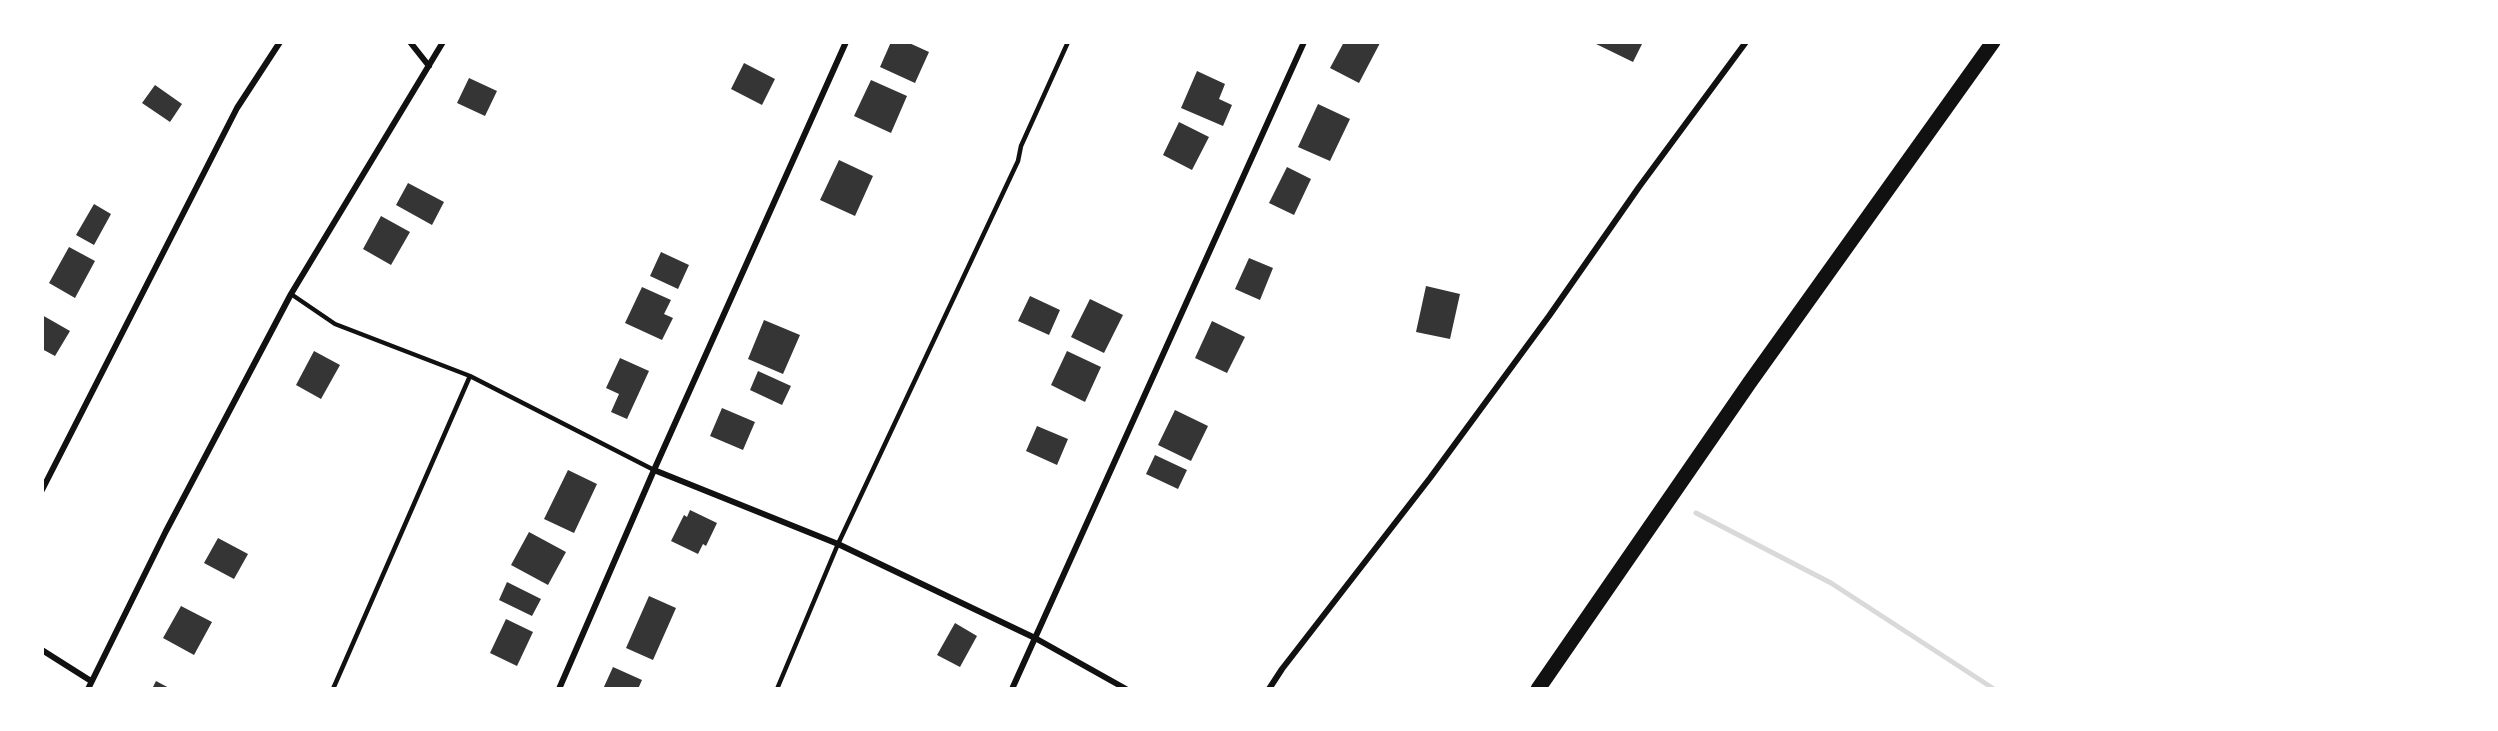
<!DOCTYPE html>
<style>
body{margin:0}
#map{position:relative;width:2498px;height:731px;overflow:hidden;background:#fff;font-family:"Open Sans",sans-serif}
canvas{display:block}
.frame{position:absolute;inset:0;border:44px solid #fff;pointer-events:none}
</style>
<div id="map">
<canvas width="2498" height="731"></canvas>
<div class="frame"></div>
</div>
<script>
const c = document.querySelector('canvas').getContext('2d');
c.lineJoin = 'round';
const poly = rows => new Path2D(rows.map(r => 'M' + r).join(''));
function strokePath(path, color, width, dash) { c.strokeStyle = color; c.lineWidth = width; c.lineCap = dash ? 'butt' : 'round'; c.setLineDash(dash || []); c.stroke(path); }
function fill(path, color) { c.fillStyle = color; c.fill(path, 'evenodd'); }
const stream = poly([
 [1696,513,1831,583,1994,689]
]);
const building = poly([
 [891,42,907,42,929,52,915,83,880,67],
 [1344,42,1380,43,1359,83,1330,68],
 [1592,42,1643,42,1633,62],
 [744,63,775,79,762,105,731,89],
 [1197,71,1225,84,1219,99,1232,105,1223,126,1181,108],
 [469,78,497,91,485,116,457,103],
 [871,80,907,96,891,133,854,116],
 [155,85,182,104,170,122,142,103],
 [1318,104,1350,119,1330,161,1298,147],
 [1179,122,1209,137,1192,170,1163,155],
 [839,160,873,176,855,216,820,200],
 [1287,167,1311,179,1294,215,1269,203],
 [408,183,444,202,432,225,396,205],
 [94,204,111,214,94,245,76,235],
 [381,216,410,232,391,265,363,249],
 [69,247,95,261,75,298,49,283],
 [661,252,689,265,678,289,650,276],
 [1249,258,1273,268,1260,300,1235,289],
 [1426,286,1460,294,1450,339,1416,332],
 [642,287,671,300,664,314,673,318,662,340,625,323],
 [1030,296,1060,310,1049,335,1018,321],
 [1090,299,1123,315,1104,353,1071,337],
 [42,315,70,331,55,356,42,349],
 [764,320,800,335,783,374,748,359],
 [1212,321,1245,337,1227,373,1195,358],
 [314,351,340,365,321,399,296,385],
 [1067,351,1101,367,1085,402,1051,385],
 [620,358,649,371,627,419,611,412,619,394,606,388],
 [758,371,791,386,782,405,750,390],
 [722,408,755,422,743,450,710,436],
 [1175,410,1208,426,1191,461,1158,445],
 [1037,426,1068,439,1057,465,1026,451],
 [1155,455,1187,470,1178,489,1146,474],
 [568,470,597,484,574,533,544,519],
 [690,510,717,523,706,546,703,544,698,554,671,541,684,515,687,517],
 [529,532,566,552,548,585,511,565],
 [218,538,248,554,234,579,204,563],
 [507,582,541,599,532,616,499,600],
 [649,596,676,608,653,660,626,648],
 [181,606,212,622,194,655,163,638],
 [506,619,533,632,517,666,490,653],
 [955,623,977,636,960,667,937,655],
 [613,667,642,680,638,689,603,689],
 [156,681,171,689,152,689]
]);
const service = poly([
 [291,294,335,324,470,376,654,470],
 [333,689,470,376],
 [777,689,838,544,1018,161,1021,146,1068,42]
]);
const minor = poly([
 [410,42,429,66],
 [654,470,838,544,1035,638,1126,689],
 [42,490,237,108,280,42],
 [42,650,91,681],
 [88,689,166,531,291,294,443,42],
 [559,689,654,470,846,42],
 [1012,689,1304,42],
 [1269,689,1282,669,1430,478,1549,316,1639,187,1746,42]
]);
const primary = poly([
 [1538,689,1750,382,1993,42]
]);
strokePath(stream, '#d9d9d9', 5);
fill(building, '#353535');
strokePath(service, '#111', 4.5);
strokePath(minor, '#111', 6);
strokePath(primary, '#111', 15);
</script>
